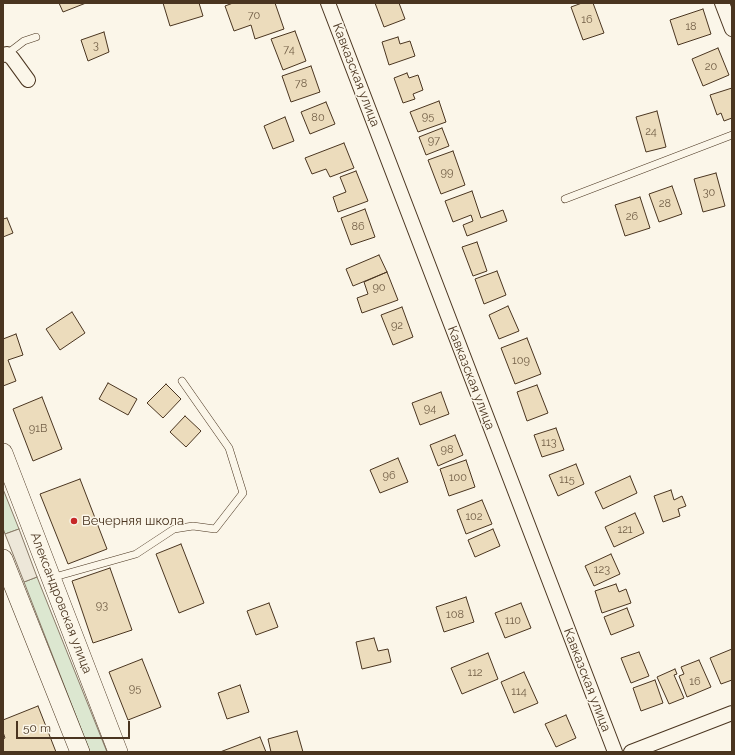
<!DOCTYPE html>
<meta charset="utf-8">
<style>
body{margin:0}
#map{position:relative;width:735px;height:755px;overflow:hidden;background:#fbf6e9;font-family:Raleway,sans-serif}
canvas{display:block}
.frame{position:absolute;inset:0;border:4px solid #4a3520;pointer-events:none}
.scale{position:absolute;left:16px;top:721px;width:114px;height:18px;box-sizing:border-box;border:2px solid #4a3520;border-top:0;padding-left:5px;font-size:12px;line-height:14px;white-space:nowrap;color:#4a3520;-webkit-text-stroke:3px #fbf6e9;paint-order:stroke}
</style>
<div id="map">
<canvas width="735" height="755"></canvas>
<div class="frame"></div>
<div class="scale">50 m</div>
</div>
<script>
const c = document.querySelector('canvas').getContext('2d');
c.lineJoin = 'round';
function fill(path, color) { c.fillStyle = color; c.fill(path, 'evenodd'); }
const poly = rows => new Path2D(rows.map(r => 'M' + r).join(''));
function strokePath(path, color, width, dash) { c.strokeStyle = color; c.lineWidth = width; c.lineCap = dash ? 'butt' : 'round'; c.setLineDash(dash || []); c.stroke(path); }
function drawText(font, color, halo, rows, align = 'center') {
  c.font = font + ' Raleway,sans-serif'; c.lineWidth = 3; c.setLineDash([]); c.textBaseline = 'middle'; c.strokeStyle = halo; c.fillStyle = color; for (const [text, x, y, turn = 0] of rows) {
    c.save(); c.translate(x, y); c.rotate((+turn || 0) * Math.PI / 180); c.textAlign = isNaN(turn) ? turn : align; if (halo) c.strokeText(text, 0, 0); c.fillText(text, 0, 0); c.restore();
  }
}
const green = poly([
 [3,489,19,529,5,534,3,528,3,489],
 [37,577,107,752,90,752,24,582,37,577]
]);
const parking = poly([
 [19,529,37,577,24,582,5,534,19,529]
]);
const building = poly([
 [59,3,86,3,63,12,59,3],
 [163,3,199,3,203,16,170,26,163,3],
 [233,3,275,3,284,29,255,39,251,25,234,31,225,6,233,3],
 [375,3,399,3,405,19,384,27,375,3],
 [582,3,593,3,604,33,583,40,571,7,582,3],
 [703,9,711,34,678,45,670,20,703,9],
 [295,31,306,61,283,70,271,39,295,31],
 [104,32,109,52,88,61,81,40,104,32],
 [398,37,400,44,410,41,415,56,389,65,382,42,398,37],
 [718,48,729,75,703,86,692,59,718,48],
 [311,66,320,92,291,102,282,76,311,66],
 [407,73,409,78,418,75,423,90,413,94,415,99,403,103,394,78,407,73],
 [732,88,732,118,724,121,721,113,717,115,710,95,732,88],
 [439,101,446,122,418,132,410,112,439,101],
 [326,102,335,124,310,134,301,112,326,102],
 [657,111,666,147,646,152,636,117,657,111],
 [285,117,294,141,273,149,264,126,285,117],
 [442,128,449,146,426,155,419,137,442,128],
 [344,143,354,168,330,177,326,169,312,174,305,158,344,143],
 [453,151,465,185,441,194,428,160,453,151],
 [356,171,368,201,338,212,333,197,346,192,340,177,356,171],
 [716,173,725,206,703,212,694,179,716,173],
 [672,186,682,214,659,222,649,194,672,186],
 [472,191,481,218,503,210,507,221,467,236,463,225,473,221,471,215,453,222,445,201,472,191],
 [640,197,650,228,625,236,615,205,640,197],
 [365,209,375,237,351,245,341,218,365,209],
 [7,218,13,233,3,237,3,219,7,218],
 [477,242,487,271,473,276,462,247,477,242],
 [379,255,387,272,353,286,346,269,379,255],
 [497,271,506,295,484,304,475,279,497,271],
 [387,272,398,300,362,313,357,298,368,294,364,282,387,272],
 [508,306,519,331,499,339,489,315,508,306],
 [402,307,413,337,393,345,381,315,402,307],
 [72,312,85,333,60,350,46,329,72,312],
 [16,334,23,355,8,360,16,381,3,386,3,339,16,334],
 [527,338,541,374,515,384,501,348,527,338],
 [108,383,137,399,128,415,99,399,108,383],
 [166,384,181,399,163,418,147,403,166,384],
 [537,385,548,413,527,421,517,392,537,385],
 [441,392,449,414,420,425,412,403,441,392],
 [42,397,62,449,33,461,13,409,42,397],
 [185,416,201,431,186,447,170,432,185,416],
 [556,428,564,450,542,457,534,435,556,428],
 [455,435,463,455,438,466,430,445,455,435],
 [398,458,408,482,380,493,370,470,398,458],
 [466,460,475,487,449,496,440,469,466,460],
 [576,464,584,484,558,496,549,475,576,464],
 [630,476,637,493,603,509,595,492,630,476],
 [80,479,107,549,68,564,40,494,80,479],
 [671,490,674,500,682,496,686,506,678,509,680,516,663,522,654,496,671,490],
 [482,500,492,524,466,534,457,510,482,500],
 [635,513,644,533,614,547,605,527,635,513],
 [493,529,500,546,475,557,468,540,493,529],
 [181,544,204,603,179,613,156,554,181,544],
 [611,554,620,574,594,586,585,566,611,554],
 [110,568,132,630,93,643,72,581,110,568],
 [616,584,619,592,626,589,631,603,602,613,595,591,616,584],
 [466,597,474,622,444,632,436,607,466,597],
 [269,603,278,627,256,635,247,611,269,603],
 [521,603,531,628,505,638,495,613,521,603],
 [627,608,634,626,611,635,604,617,627,608],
 [374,638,378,651,388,649,391,662,362,669,356,642,374,638],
 [732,649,732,680,721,684,710,658,732,649],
 [639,652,649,676,631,683,621,658,639,652],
 [488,653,498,679,462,694,451,668,488,653],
 [142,659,161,707,128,720,109,672,142,659],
 [699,660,711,687,687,697,679,676,684,674,681,667,699,660],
 [675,669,677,674,674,675,684,698,669,704,657,677,675,669],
 [524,672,538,703,514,713,501,682,524,672],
 [655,680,663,703,641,711,633,688,655,680],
 [240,685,249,712,227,719,218,693,240,685],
 [38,706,56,752,3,752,3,739,5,738,3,732,3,720,38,706],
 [566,715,576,738,556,747,545,724,566,715],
 [297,731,303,752,271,752,268,739,297,731],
 [260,737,266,752,220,752,260,737]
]);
const lane = poly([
 [7,54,24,41,36,37],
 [565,199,732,135],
 [51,578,136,554,174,529,193,526,215,529,243,493,229,448,182,381]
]);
const street = poly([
 [328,3,615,752],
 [722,3,732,29],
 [3,55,7,54,12,58,28,80],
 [631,752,732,713]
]);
const secondary = poly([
 [3,453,118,752],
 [3,559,80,752]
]);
const markers = [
 [74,521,4,"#c62828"]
];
const numberNames = [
 ["70",254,16],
 ["16",587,20],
 ["18",691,27],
 ["3",96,46],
 ["74",289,50],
 ["20",711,67],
 ["78",301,84],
 ["95",428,117],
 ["80",318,118],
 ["24",651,132],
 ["97",434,141],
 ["99",447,173],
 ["30",709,193],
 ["28",665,204],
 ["26",632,217],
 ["86",358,227],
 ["90",379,288],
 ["92",397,326],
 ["109",521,361],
 ["94",430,409],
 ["91В",38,429],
 ["113",549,443],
 ["98",447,450],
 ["96",389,476],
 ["100",458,478],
 ["115",567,480],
 ["102",474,517],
 ["121",625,530],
 ["123",602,570],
 ["93",102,606],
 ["108",455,615],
 ["110",513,621],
 ["112",475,673],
 ["16",695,682],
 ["95",135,689],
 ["114",519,692]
];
const streetNames = [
 ["Кавказская улица",356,75,69],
 ["Кавказская улица",471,378,69],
 ["Александровская улица",61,603,69],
 ["Кавказская улица",587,680,69]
];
const poiNames = [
 ["Вечерняя школа",82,521]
];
fill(green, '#dce7d0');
strokePath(green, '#887966', 1);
fill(parking, '#ede7d9');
strokePath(parking, '#887966', 1);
fill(building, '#ecdcbc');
strokePath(building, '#4a3520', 1);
strokePath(lane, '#4a3520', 8);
strokePath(street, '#4a3520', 16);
strokePath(secondary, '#4a3520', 20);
strokePath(lane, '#fbf6e9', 7);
strokePath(street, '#fbf6e9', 14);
strokePath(secondary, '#fbf6e9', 19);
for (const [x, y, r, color] of markers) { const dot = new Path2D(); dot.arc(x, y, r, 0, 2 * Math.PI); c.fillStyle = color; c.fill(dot); strokePath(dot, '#fbf6e9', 1.5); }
drawText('11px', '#725f47', null, numberNames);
drawText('13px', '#4a3520', '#fbf6e9', streetNames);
drawText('13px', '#4a3520', '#fbf6e9', poiNames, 'left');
</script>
